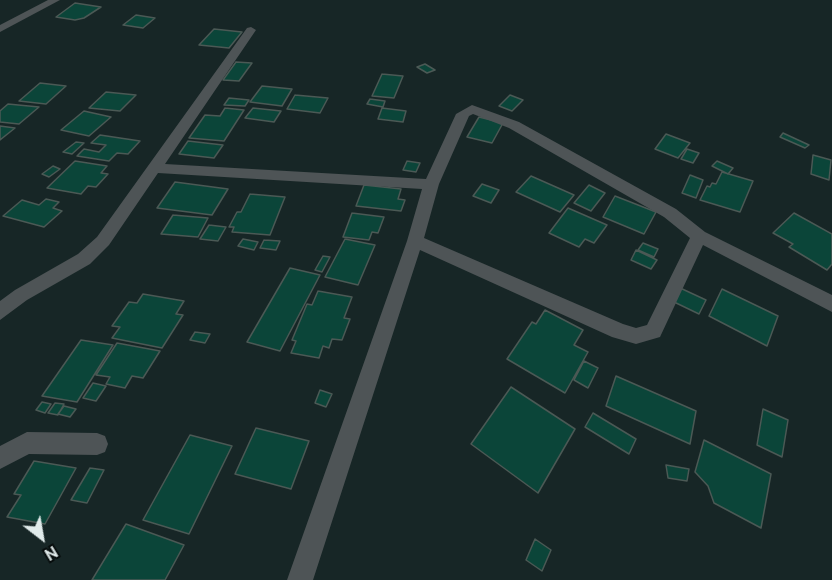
<!DOCTYPE html>
<style>
body{margin:0}
#map{position:relative;width:832px;height:580px;overflow:hidden;background:#172626;font-family:Ubuntu,sans-serif}
canvas{display:block}
.north{position:absolute;left:12px;top:508px;width:60px;height:60px;-webkit-text-stroke:4px #070d0d;paint-order:stroke;rotate:149deg;font-size:16px;font-weight:700;line-height:24px;text-align:center;color:#e0eaea}
.north::after{content:'';display:block;margin:auto;width:21px;height:27px;background:#e0eaea;clip-path:polygon(50% 0,100% 100%,50% 72%,0 100%)}
</style>
<div id="map">
<canvas width="832" height="580"></canvas>
<div class="north">N</div>
</div>
<script>
const c = document.querySelector('canvas').getContext('2d');
c.lineJoin = 'round';
function fill(path, color) { c.fillStyle = color; c.fill(path, 'evenodd'); }
const poly = rows => new Path2D(rows.map(r => 'M' + r).join(''));
function strokePath(path, color, width, dash) { c.strokeStyle = color; c.lineWidth = width; c.lineCap = dash ? 'butt' : 'round'; c.setLineDash(dash || []); c.stroke(path); }
const building = poly([
 [75,3,101,7,84,18,75,20,56,17,75,3],
 [136,15,155,18,143,28,123,25,136,15],
 [214,29,242,32,229,48,199,45,214,29],
 [236,62,252,63,239,81,223,80,236,62],
 [425,64,435,70,427,73,417,67,425,64],
 [382,74,403,76,394,98,372,96,382,74],
 [40,83,66,86,46,104,19,101,40,83],
 [262,86,292,89,282,106,250,102,262,86],
 [106,92,136,95,120,111,89,108,106,92],
 [295,95,328,98,320,113,287,109,295,95],
 [510,95,523,100,512,111,499,106,510,95],
 [229,98,249,100,245,106,224,105,229,98],
 [370,99,385,101,383,107,367,104,370,99],
 [8,104,39,107,19,124,0,122,0,111,8,104],
 [225,108,244,110,224,141,189,138,205,115,220,116,225,108],
 [253,108,281,111,274,122,245,118,253,108],
 [382,108,406,111,403,122,378,119,382,108],
 [84,111,111,117,89,136,61,130,84,111],
 [479,117,503,123,492,143,467,137,479,117],
 [0,126,15,128,0,140,0,126],
 [783,133,809,145,805,148,780,137,783,133],
 [666,134,690,143,678,158,655,149,666,134],
 [100,135,140,141,128,154,117,153,109,161,77,156,84,149,99,152,106,145,91,143,100,135],
 [188,141,223,145,214,158,179,154,188,141],
 [76,142,84,143,72,154,63,152,76,142],
 [687,149,699,153,693,163,681,159,687,149],
 [813,155,831,160,829,180,811,174,813,155],
 [75,161,107,166,101,173,108,174,96,187,88,186,81,194,47,188,75,161],
 [407,161,420,163,416,172,403,170,407,161],
 [717,161,733,168,728,174,712,166,717,161],
 [53,166,60,169,49,177,42,174,53,166],
 [722,172,753,181,740,212,700,200,707,186,710,187,712,183,716,184,722,172],
 [690,175,703,180,696,198,682,193,690,175],
 [531,176,574,195,560,212,516,192,531,176],
 [175,182,228,189,212,215,157,208,175,182],
 [482,184,499,190,491,203,473,196,482,184],
 [364,185,401,189,398,199,405,200,401,211,356,206,364,185],
 [589,185,605,193,591,211,574,203,589,185],
 [250,194,285,197,270,235,232,232,234,227,229,227,237,212,241,212,250,194],
 [615,196,656,212,644,234,603,217,615,196],
 [46,199,59,202,53,208,62,211,44,227,3,216,22,200,39,205,46,199],
 [568,208,607,225,594,243,585,239,579,247,549,233,568,208],
 [352,213,384,217,378,233,372,232,369,240,343,237,352,213],
 [794,213,832,234,832,264,827,270,789,247,793,244,773,233,794,213],
 [173,215,208,218,198,237,161,234,173,215],
 [209,225,226,227,218,241,200,239,209,225],
 [243,239,258,242,254,250,238,246,243,239],
 [345,239,375,245,358,285,325,277,345,239],
 [264,240,280,241,276,250,260,248,264,240],
 [643,243,658,249,654,257,638,250,643,243],
 [636,250,657,260,651,269,631,260,636,250],
 [323,256,330,257,322,272,315,270,323,256],
 [290,268,320,275,280,351,247,342,290,268],
 [678,287,706,300,699,314,672,301,678,287],
 [722,289,778,316,767,346,709,316,722,289],
 [318,291,352,297,344,318,350,319,342,340,332,339,329,348,323,346,319,358,291,353,296,341,292,340,307,304,312,305,318,291],
 [143,294,184,301,176,314,183,315,162,348,112,338,120,327,112,326,129,302,137,303,143,294],
 [545,310,583,330,574,345,588,352,565,393,507,359,532,322,536,324,545,310],
 [195,332,210,334,205,343,190,340,195,332],
 [81,340,113,345,77,402,42,396,81,340],
 [117,343,160,351,143,378,132,376,125,388,106,384,110,377,96,375,117,343],
 [584,361,598,368,588,388,574,380,584,361],
 [616,376,696,411,690,444,606,406,616,376],
 [93,383,106,386,96,401,83,398,93,383],
 [511,387,575,429,538,493,471,444,511,387],
 [320,390,332,394,326,407,315,403,320,390],
 [42,402,51,404,45,413,36,410,42,402],
 [55,403,64,404,58,415,48,413,55,403],
 [64,406,76,409,70,417,58,414,64,406],
 [763,409,788,420,782,457,757,445,763,409],
 [593,413,636,439,629,454,585,427,593,413],
 [256,428,309,441,291,489,235,474,256,428],
 [190,435,232,446,189,534,143,520,190,435],
 [704,440,771,474,761,528,714,503,708,486,695,472,704,440],
 [34,461,76,468,45,524,7,517,21,495,14,494,34,461],
 [666,465,689,469,687,481,668,478,666,465],
 [90,468,104,470,87,503,71,500,90,468],
 [126,524,184,545,165,580,92,580,126,524],
 [535,539,551,550,542,571,526,560,535,539]
]);
const minor = poly([
 [48,0,60,0,0,32,0,25,48,0],
 [251,27,256,30,165,164,426,179,456,114,472,105,519,122,676,209,705,232,832,295,832,312,703,245,660,337,636,344,612,337,420,250,313,580,287,580,407,241,422,189,158,173,109,245,90,264,27,300,0,320,0,301,15,290,78,254,97,237,247,28,251,27],
 [473,114,509,128,664,217,690,238,647,325,636,328,623,324,424,238,439,184,469,116,473,114],
 [27,432,97,433,105,436,108,444,105,452,97,455,29,454,0,469,0,446,27,432]
]);
fill(building, '#0b4539');
strokePath(building, '#4b5955', 1.5);
fill(minor, '#4e5456');
</script>
